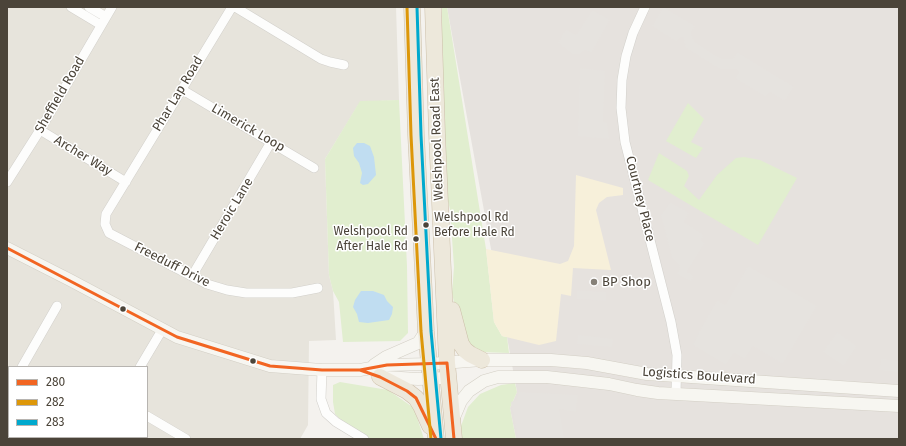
<!DOCTYPE html>
<style>
body{margin:0}
#map{position:relative;width:906px;height:446px;overflow:hidden;background:#f4f2ee;font-family:"Fira Sans",sans-serif}
canvas{display:block}
.frame{position:absolute;inset:0;border:8px solid #4b4439;pointer-events:none}
.legend{position:absolute;left:8px;top:366px;width:140px;height:72px;box-sizing:border-box;background:#fff;border:1px solid #b7b4b0;margin:0;padding:5px 7px;list-style:none;font-size:12px;color:#4b4439}
.legend li{display:flex;align-items:center;gap:8px;height:20px}
.legend b{width:20px;border:1px solid #b7b4b0}
</style>
<div id="map">
<canvas width="906" height="446"></canvas>
<div class="frame"></div>
<ul class="legend">
<li><b style="height:5px;background:#f26522"></b>280</li>
<li><b style="height:5px;background:#dd9709"></b>282</li>
<li><b style="height:5px;background:#00a9ce"></b>283</li>
</ul>
</div>
<script>
const c = document.querySelector('canvas').getContext('2d');
c.lineJoin = 'round';
function fill(path, color) { c.fillStyle = color; c.fill(path, 'evenodd'); }
const poly = rows => new Path2D(rows.map(r => 'M' + r).join(''));
function strokePath(path, color, width, dash) { c.strokeStyle = color; c.lineWidth = width; c.lineCap = dash ? 'butt' : 'round'; c.setLineDash(dash || []); c.stroke(path); }
function drawText(font, color, halo, rows, align = 'center') {
  c.font = font + ' "Fira Sans",sans-serif'; c.lineWidth = 3; c.setLineDash([]); c.textBaseline = 'middle'; c.strokeStyle = halo; c.fillStyle = color; for (const [text, x, y, turn = 0] of rows) {
    c.save(); c.translate(x, y); c.rotate((+turn || 0) * Math.PI / 180); c.textAlign = isNaN(turn) ? turn : align; if (halo) c.strokeText(text, 0, 0); c.fillText(text, 0, 0); c.restore();
  }
}
const residential = poly([
 [7,7,396,7,399,100,360,102,325,159,329,275,333,291,336,340,309,341,308,425,300,439,7,439],
 [9,367,147,367,147,437,9,437]
]);
const industrial = poly([
 [447,7,899,7,899,439,516,439,510,408,517,392]
]);
const green = poly([
 [442,7,447,7,486,249,494,322,502,336,507,337,509,353,479,352,469,346,460,329,452,293,454,267,450,209,442,178],
 [399,100,407,266,408,333,400,341,343,342,339,302,333,291,329,275,325,159,360,101],
 [688,103,704,119,691,142,703,148,696,158,666,141],
 [659,153,687,171,689,176,684,186,699,200,717,175,736,158,744,157,760,160,797,178,758,245,648,180],
 [340,382,388,390,414,408,424,439,371,439,343,422,335,414,333,402,333,385],
 [515,383,517,392,510,408,516,439,461,439,461,426,468,407,480,394,501,385]
]);
const sand = poly([
 [576,175,623,188,623,195,607,197,599,203,596,210,611,270,573,268,571,296,561,294,556,341,539,345,502,336,494,322,486,249,560,264,568,261,574,246]
]);
const parking = poly([
 [663,7,695,26,691,33,694,41,715,55,723,59,733,59,737,52,794,87,785,101,770,92,766,97,735,78,739,72,735,69,720,69,686,48,683,37,681,37,677,42,652,26],
 [592,10,610,20,592,52,585,50,580,54,572,54,558,43,566,29,576,35],
 [580,68,605,71,603,122,607,123,609,139,578,136],
 [670,202,689,213,684,222,704,235,701,240,705,243,687,272,694,276,691,281,677,274,680,267,672,258,661,215],
 [748,266,817,306,783,364,753,346,745,359,734,353,726,365,693,345,699,332,717,300,725,305],
 [577,290,606,292,606,301,577,299],
 [837,332,857,346,844,366,823,352],
 [578,335,613,339,612,347,577,344],
 [881,359,899,361,899,372,879,370],
 [519,392,578,395,576,412,559,409,564,439,518,439,511,402,517,400]
]);
const water = poly([
 [357,143,364,143,370,146,374,157,376,175,368,184,363,185,360,183,362,173,359,163,354,156,353,148],
 [361,291,373,291,384,295,387,301,393,307,392,314,389,320,368,323,359,322,357,314,353,307,355,300]
]);
const street = poly([
 [71,7,101,25],
 [89,7,106,17],
 [232,7,106,214,105,224,109,233,207,284,227,290,246,293,292,293,318,288],
 [235,7,321,59,330,62,344,65],
 [645,7,633,33,626,56,622,80,621,108,625,142,671,322,677,355,676,393],
 [181,89,314,168],
 [40,130,126,182],
 [7,182,40,130,112,7],
 [192,276,271,142],
 [22,367,57,306],
 [140,367,162,330],
 [322,370,321,399,326,413,336,422,364,439],
 [7,392,9,389],
 [147,416,186,439],
 [98,439,99,437]
]);
const secondary = poly([
 [7,248,70,280,177,337,270,366,322,370,360,370,387,365,429,364,482,360,551,360,587,363,647,374,899,391],
 [374,365,386,357,418,343,426,331],
 [384,377,418,379,448,378],
 [453,420,461,401,469,391,484,381,498,377,547,377,609,384,637,390,658,393,899,406]
]);
const highway = poly([
 [412,7,416,135,426,331,436,439],
 [433,7,437,134,447,363,454,439],
 [452,310,461,344,465,350,470,354,482,360],
 [380,377,407,391,416,398,421,406,430,426]
]);
const bus1 = poly([
 [7,248,177,337,270,366,322,370,360,370,387,365,447,363,454,439],
 [360,370,380,377,407,391,416,398,436,439]
]);
const bus2 = poly([
 [407,7,411,135,421,331,431,439]
]);
const bus3 = poly([
 [417,7,421,135,431,331,441,439]
]);
const markers = [
 [426,225,3.5,"#4b4439"],
 [416,239,3.5,"#4b4439"],
 [594,282,4,"#868178"],
 [123,309,3.5,"#4b4439"],
 [253,361,3.5,"#4b4439"]
];
const busNames = [
 ["Welshpool Rd",434,218],
 ["Before Hale Rd",434,233],
 ["Welshpool Rd",408,232,"right"],
 ["After Hale Rd",408,247,"right"]
];
const streetNames = [
 ["Phar Lap Road",178,94,-59],
 ["Sheffield Road",60,95,-60],
 ["Limerick Loop",248,128,30],
 ["Welshpool Road East",437,139,-92],
 ["Archer Way",83,156,31],
 ["Courtney Place",640,199,76],
 ["Heroic Lane",232,209,-59],
 ["Freeduff Drive",172,265,27],
 ["Logistics Boulevard",699,376,4]
];
const poiNames = [
 ["BP Shop",602,282]
];
fill(residential, '#e7e4dc');
fill(industrial, '#e6e2de');
fill(green, '#e1eecf');
fill(sand, '#f7f0da');
fill(parking, '#e6e3df');
fill(water, '#c0ddf1');
strokePath(street, '#d2d0cb', 10);
strokePath(secondary, '#d3cfc5', 13);
strokePath(highway, '#ccbfa9', 17);
strokePath(street, '#fdfdfc', 9);
strokePath(secondary, '#f7f6f1', 12);
strokePath(highway, '#ede8db', 16);
strokePath(bus1, '#f26522', 3);
strokePath(bus2, '#dd9709', 3);
strokePath(bus3, '#00a9ce', 3);
for (const [x, y, r, color] of markers) { const dot = new Path2D(); dot.arc(x, y, r, 0, 2 * Math.PI); c.fillStyle = color; c.fill(dot); strokePath(dot, '#fff', 1.5); }
drawText('12px', '#4b4439', '#fff', busNames, 'left');
drawText('13px', '#4b4439', '#fff', streetNames);
drawText('13px', '#4b4439', '#fff', poiNames, 'left');
</script>
